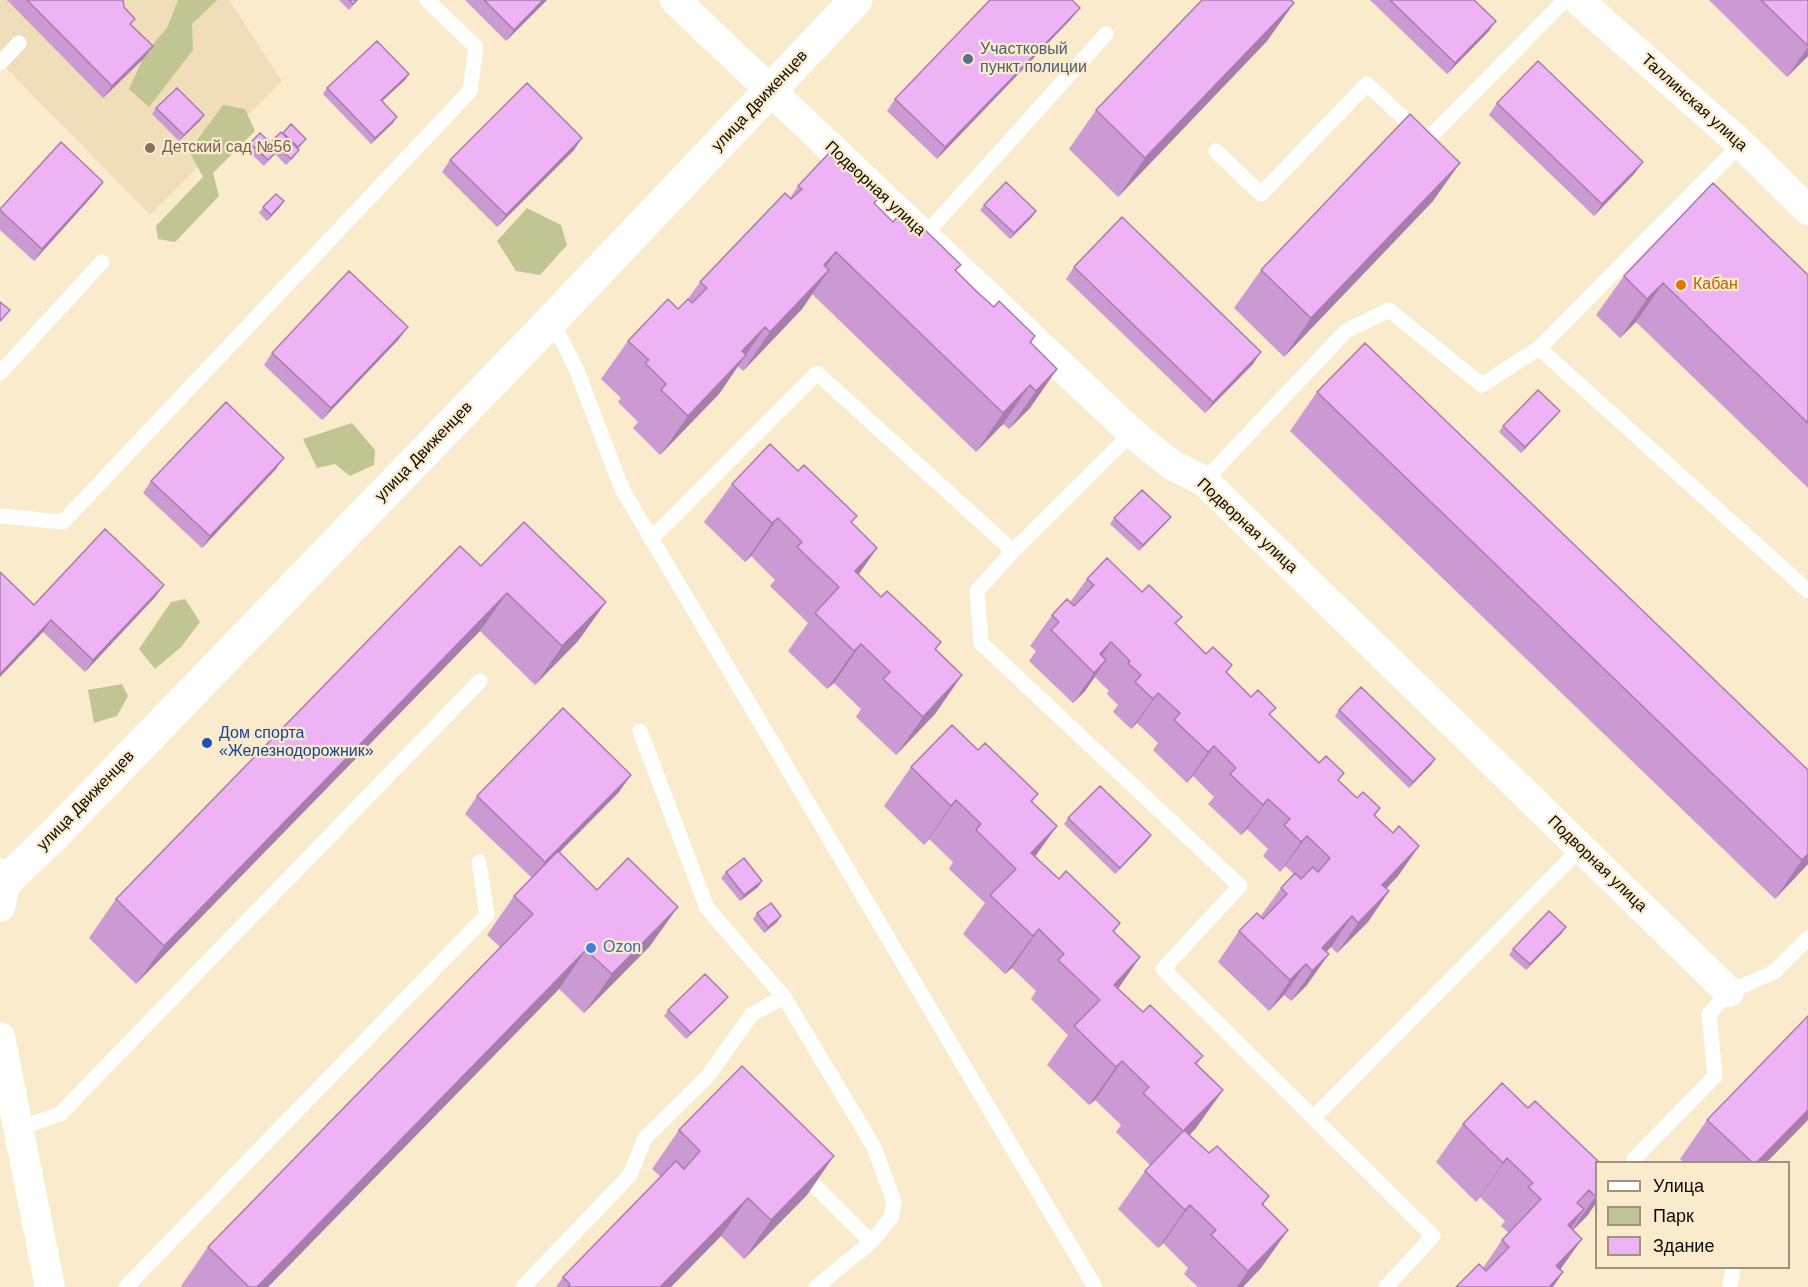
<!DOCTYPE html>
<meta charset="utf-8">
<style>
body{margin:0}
#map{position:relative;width:1808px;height:1287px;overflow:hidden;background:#faebcd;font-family:Helvetica,sans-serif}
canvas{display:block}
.legend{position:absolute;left:1595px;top:1161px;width:195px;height:108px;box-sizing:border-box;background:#faebcd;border:2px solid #9d927c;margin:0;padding:8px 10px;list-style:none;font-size:18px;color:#110c03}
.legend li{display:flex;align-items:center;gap:12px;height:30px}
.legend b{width:30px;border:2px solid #9d927c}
</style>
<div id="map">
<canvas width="1808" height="1287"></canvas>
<ul class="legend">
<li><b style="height:8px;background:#fff"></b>Улица</li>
<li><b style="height:16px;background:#c0c592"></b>Парк</li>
<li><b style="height:16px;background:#edb3f4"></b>Здание</li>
</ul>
</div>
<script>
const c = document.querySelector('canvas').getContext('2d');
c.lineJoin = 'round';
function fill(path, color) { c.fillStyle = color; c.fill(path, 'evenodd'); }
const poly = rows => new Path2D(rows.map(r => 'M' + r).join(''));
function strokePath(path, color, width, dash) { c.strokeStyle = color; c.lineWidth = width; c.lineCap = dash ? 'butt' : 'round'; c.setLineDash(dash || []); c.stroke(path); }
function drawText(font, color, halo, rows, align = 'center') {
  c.font = font + ' Helvetica,sans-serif'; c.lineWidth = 4.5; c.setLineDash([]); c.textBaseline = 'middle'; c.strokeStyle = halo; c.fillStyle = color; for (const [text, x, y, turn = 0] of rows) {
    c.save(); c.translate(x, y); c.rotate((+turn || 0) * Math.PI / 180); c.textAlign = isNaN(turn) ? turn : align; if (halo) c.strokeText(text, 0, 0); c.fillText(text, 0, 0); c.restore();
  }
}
const built = poly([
 [0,0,229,0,282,81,150,215,0,62]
]);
const green = poly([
 [178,0,217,0,192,24,193,50,149,107,129,89,146,52,167,28],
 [223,105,245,109,255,131,213,173,219,196,175,242,158,239,156,226,203,177,189,151],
 [527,208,561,225,567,245,540,275,516,271,497,241],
 [352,423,375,450,374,465,350,476,335,464,317,468,303,439],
 [185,599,200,622,181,647,155,669,139,649,171,602],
 [122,684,128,696,117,716,94,723,88,690]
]);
const lane = poly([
 [0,63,19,43],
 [1216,151,1261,194,1367,84,1427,140,1565,0],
 [924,236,1106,34],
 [552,320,577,371,622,489,1095,1287],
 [1539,348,1808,591],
 [0,373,102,262],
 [1132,433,1013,551,977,591,981,643,1240,886,1163,969,1433,1236,1386,1287],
 [1204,481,1346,331,1389,310,1482,385,1539,348,1741,144],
 [0,516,63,522,470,91,476,47,427,0],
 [651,539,817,373,1013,551],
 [640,731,707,908,784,997,874,1147,894,1202,891,1218,871,1242,816,1287],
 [1313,1118,1581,848],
 [18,1129,60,1114,480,681],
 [1637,1162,1634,1159,1715,1076,1709,1014,1729,992,1774,972,1808,938],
 [799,1170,871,1242],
 [126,1287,487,915,479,862],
 [523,1287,630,1175,645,1138,707,1077,752,1014,784,997],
 [1730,1287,1733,1268]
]);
const street = poly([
 [675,0,1132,433,1172,465,1204,481,1729,992],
 [1578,0,1741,144,1808,210],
 [0,907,6,881],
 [0,1037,50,1287]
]);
const secondary = poly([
 [0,875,6,881,54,835,552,320,856,0]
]);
const wall = poly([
 [7,0,123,0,124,7,144,58,103,98],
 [339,0,358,0,349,10],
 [465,0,547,0,506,41],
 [1370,0,1474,0,1496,21,1488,32,1447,74],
 [1709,0,1808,0,1808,56,1787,77],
 [1294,3,1267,41,1118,197,1069,149,1096,110],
 [1071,19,937,159,887,111,895,99],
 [409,74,405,80,382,101,393,123,371,144,323,94,327,88],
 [1497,103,1643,162,1634,174,1594,216,1489,115],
 [156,108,200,121,179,141,152,114],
 [291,124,302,145,298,149,295,156,286,165,275,154,264,166,246,149,250,143,271,143,282,134],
 [574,150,497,227,442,172,450,160],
 [103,182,95,193,34,261,0,230,0,209],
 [798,186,875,204,893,222,918,235,961,265,956,271,994,307,1035,336,1031,343,1057,369,1030,408,1009,429,1003,424,976,452,812,294,802,309,743,371,738,366,719,394,660,455,633,428,638,422,618,402,621,398,601,379,628,341,678,309,688,299,700,282,790,198],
 [1433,201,1284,357,1234,308,1261,270],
 [984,205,1032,217,1010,239,980,210],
 [263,207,280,207,267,221,259,213],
 [1074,267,1253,364,1205,413,1066,279],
 [1808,275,1808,488,1636,322,1620,338,1596,315,1624,276],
 [399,339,322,420,264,365,272,353],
 [1317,392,1808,864,1775,899,1290,431],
 [1555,417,1521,453,1499,432,1503,426],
 [276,469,202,548,143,493,151,481],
 [732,484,852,523,877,548,858,575,881,597,941,642,936,649,962,675,935,714,896,755,856,717,861,709,834,683,827,689,788,651,808,623,770,586,775,580,751,556,745,562,704,522],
 [1114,518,1166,523,1139,551,1110,524],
 [481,566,606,602,578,641,535,685,480,631,136,984,89,938,116,899],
 [1087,579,1142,592,1182,617,1176,624,1270,715,1357,798,1380,808,1375,816,1393,833,1419,846,1398,876,1386,889,1389,891,1368,922,1337,953,1331,947,1326,952,1307,985,1291,1001,1284,995,1269,1011,1218,962,1239,931,1260,917,1281,888,1294,874,1285,866,1280,872,1263,856,1268,849,1247,829,1241,835,1208,804,1214,797,1193,776,1187,783,1153,750,1158,743,1137,723,1131,729,1113,712,1118,705,1107,694,1109,691,1095,677,1085,691,1073,703,1029,661,1036,651,1030,646,1052,615,1070,602],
 [156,596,85,672,43,632,34,605],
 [1339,710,1435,759,1431,765,1409,788,1335,716],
 [978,750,1038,794,1032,802,1057,826,1035,856,1059,879,1120,923,1114,932,1140,957,1118,989,1143,1012,1203,1056,1197,1064,1223,1090,1196,1128,1190,1135,1209,1153,1269,1196,1263,1205,1288,1230,1261,1268,1243,1287,1198,1287,1184,1274,1188,1268,1163,1243,1158,1248,1118,1209,1145,1171,1150,1165,1116,1132,1121,1125,1095,1100,1089,1105,1047,1065,1068,1035,1031,999,1036,991,1012,968,1005,974,963,934,985,903,949,869,953,862,929,839,924,845,884,806,911,767],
 [619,792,560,852,650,946,584,1013,559,989,268,1287,182,1287,181,1286,208,1247,500,947,487,935,514,896,532,878,465,814,477,796],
 [1068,818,1151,835,1147,841,1115,874,1064,824],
 [726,872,762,881,758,887,740,901,721,878],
 [757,913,777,922,764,933,753,919],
 [1566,927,1562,933,1526,970,1509,955,1513,949],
 [723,1003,686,1039,664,1016,668,1010],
 [1528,1108,1599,1162,1596,1203,1587,1216,1573,1230,1560,1270,1563,1272,1553,1287,1456,1287,1483,1268,1502,1240,1509,1233,1501,1226,1505,1221,1480,1197,1476,1202,1436,1162,1463,1124],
 [1707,1120,1767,1162,1684,1162,1680,1159],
 [679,1130,807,1195,744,1259,721,1236,671,1287,556,1287,563,1277,661,1177,652,1169]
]);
const shadedWall = poly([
 [543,0,547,0,506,41,514,30],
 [1294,3,1267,41,1118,197,1145,158],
 [1080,8,1071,19,937,159,945,147],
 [1496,21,1488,32,1447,74,1455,63],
 [153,46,144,58,103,98,112,86],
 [1808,47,1808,56,1787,77],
 [409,74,405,80,377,106,381,100],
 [204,115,200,121,179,141,184,135],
 [397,117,393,123,371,144,375,138],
 [582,138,574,150,497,227,506,215],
 [1643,162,1634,174,1594,216,1602,204],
 [1460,163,1433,201,1284,357,1311,318],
 [103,182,95,193,34,261,42,249],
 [284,201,280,207,267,221,271,215],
 [1036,211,1032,217,1010,239,1014,233],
 [836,252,809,291,829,270,802,309,743,371,770,332,824,265],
 [1663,283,1636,322,1620,338,1647,299],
 [408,327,399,339,322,420,331,408],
 [765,327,719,394,660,455,688,416,742,351],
 [1261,352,1253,364,1205,413,1213,402],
 [1057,369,1030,408,1009,429,1036,391],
 [1030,385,1003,424,976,452,1003,413],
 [1560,411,1555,417,1521,453,1525,447],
 [284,458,276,469,202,548,210,536],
 [1171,517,1166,523,1139,551,1143,545],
 [778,518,751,556,745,562,772,523],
 [877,548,850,587,855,571],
 [164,585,156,596,85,672,93,660],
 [507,593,480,631,136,984,164,946],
 [606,602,578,641,535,685,562,646],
 [51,620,43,632,0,677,0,674],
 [1111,642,1092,670,1100,654],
 [861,644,834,683,827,689,854,651],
 [1106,660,1085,691,1073,703,1094,673],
 [962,675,935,714,896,755,923,717],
 [1158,693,1137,723,1131,729,1153,699],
 [1214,746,1193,776,1187,783,1208,752],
 [1435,759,1431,765,1409,788,1413,782],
 [631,775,619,792,533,879,545,862],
 [1268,799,1247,829,1241,835,1263,805],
 [956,800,929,839,924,845,951,806],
 [1057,826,1029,865,1031,853],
 [1151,835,1147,841,1115,874,1120,868],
 [1307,836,1285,866,1280,872,1301,842],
 [1419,846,1398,876,1361,915,1382,885],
 [1808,854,1808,864,1775,899,1802,860],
 [762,881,758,887,740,901,744,895],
 [1389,891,1368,922,1337,953,1358,923],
 [678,907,650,946,584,1013,612,974],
 [781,916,777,922,764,933,768,927],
 [1352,916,1331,947,1310,968,1322,948],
 [1566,927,1562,933,1526,970,1530,964],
 [1039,929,1012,968,1005,974,1033,936],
 [586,950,559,989,268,1287,257,1287],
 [1329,954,1307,985,1291,1001,1312,971],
 [1140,957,1113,996,1114,985],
 [1306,964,1284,995,1269,1011,1290,980],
 [728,997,723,1003,686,1039,691,1033],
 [1122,1061,1095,1100,1089,1105,1116,1067],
 [1223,1090,1196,1128,1156,1170,1183,1131],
 [1808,1110,1808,1120,1767,1162,1757,1162],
 [834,1156,807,1195,744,1259,771,1220],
 [1507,1158,1480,1197,1476,1202,1503,1163],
 [1596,1196,1596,1203,1587,1216,1568,1235],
 [748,1198,721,1236,671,1287,660,1287],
 [1190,1205,1163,1243,1158,1248,1185,1210],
 [1584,1209,1557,1248,1568,1225],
 [1288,1230,1261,1268,1243,1287,1237,1287,1248,1271],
 [1582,1239,1555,1277,1556,1266],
 [1563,1272,1553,1287,1549,1287]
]);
const building = poly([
 [27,0,123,0,124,7,135,19,130,24,153,46,112,86,27,0],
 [349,0,357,0,353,4,349,0],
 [484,0,543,0,514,30,484,0],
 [990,0,1072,0,1080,8,945,147,895,99,990,0],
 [1202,0,1291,0,1294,3,1145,158,1096,110,1202,0],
 [1390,0,1474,0,1496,21,1455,63,1390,0],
 [1761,0,1808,0,1808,46,1761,0],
 [377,41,409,74,381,100,397,117,375,138,327,88,377,41],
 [1538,61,1643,162,1602,204,1497,103,1538,61],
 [527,83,582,138,506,215,450,160,527,83],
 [177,88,204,115,184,135,156,108,177,88],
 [1410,114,1460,163,1311,318,1261,270,1410,114],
 [291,124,306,139,298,147,283,133,291,124],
 [281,132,299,150,291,159,272,141,281,132],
 [260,133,278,150,268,160,250,143,260,133],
 [61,142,103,182,42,249,0,210,0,209,61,142],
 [830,152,878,199,874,203,893,222,898,216,918,235,923,228,961,265,955,270,976,291,994,307,999,301,1035,336,1030,342,1057,369,1036,391,1030,385,1003,413,836,252,824,265,829,270,770,332,765,327,742,351,746,355,688,416,661,390,666,384,645,363,649,360,628,341,668,299,678,309,688,299,692,303,707,288,700,282,785,193,791,199,802,189,798,186,830,152],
 [1006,182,1036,211,1014,233,984,205,1006,182],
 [1713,183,1808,275,1808,423,1663,283,1647,299,1624,276,1713,183],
 [276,194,284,201,271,215,263,207,276,194],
 [1122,217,1261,352,1213,402,1074,267,1122,217],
 [349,271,408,327,331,408,272,353,349,271],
 [0,302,10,310,0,321,0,302],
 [1365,343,1808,770,1808,854,1802,860,1317,392,1365,343],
 [1538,390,1560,411,1525,447,1503,426,1538,390],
 [226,402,284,458,210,536,151,481,226,402],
 [770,444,798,471,804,465,857,516,851,522,877,548,855,571,881,597,887,591,941,642,935,649,962,675,923,717,883,679,890,672,861,644,854,651,815,613,839,587,797,547,802,542,778,518,772,523,732,484,770,444],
 [1142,490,1171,517,1143,545,1114,518,1142,490],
 [524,522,606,602,562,646,507,593,164,946,116,899,460,546,481,566,524,522],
 [105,529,164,585,93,660,51,620,0,674,0,572,34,605,105,529],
 [1107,558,1142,592,1149,585,1182,617,1175,623,1206,654,1213,647,1232,665,1226,672,1251,697,1258,690,1276,708,1269,714,1319,763,1326,756,1344,773,1338,780,1357,798,1363,792,1380,808,1374,815,1393,833,1399,826,1419,846,1382,885,1389,891,1358,923,1352,916,1322,948,1329,954,1312,971,1306,964,1290,980,1239,931,1257,913,1263,919,1287,894,1281,888,1295,873,1301,879,1313,867,1318,872,1330,858,1307,836,1301,842,1284,825,1290,819,1268,799,1263,805,1230,774,1236,768,1214,746,1208,752,1174,720,1180,713,1158,693,1153,699,1135,682,1141,675,1128,663,1130,661,1111,642,1100,654,1106,660,1094,673,1051,630,1059,622,1052,615,1067,599,1074,606,1094,585,1087,579,1107,558],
 [1361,687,1435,759,1413,782,1339,710,1361,687],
 [563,708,631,775,545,862,477,796,563,708],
 [952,725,978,750,985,743,1038,794,1031,801,1057,826,1031,853,1059,879,1066,871,1120,923,1113,931,1140,957,1114,985,1143,1012,1150,1005,1203,1056,1195,1063,1223,1090,1183,1131,1143,1093,1149,1087,1122,1061,1116,1067,1074,1026,1100,1000,1058,960,1064,954,1039,929,1033,936,990,895,1016,869,976,830,981,824,956,800,951,806,911,767,952,725],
 [1100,786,1151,835,1120,868,1068,818,1100,786],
 [558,851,597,890,628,858,678,907,612,974,586,950,257,1287,249,1287,208,1247,533,914,514,896,558,851],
 [744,858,762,881,744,895,726,872,744,858],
 [771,903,781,916,768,927,757,913,771,903],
 [1549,911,1566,927,1530,964,1513,949,1549,911],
 [705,974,728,997,691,1033,668,1010,705,974],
 [1808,1016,1808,1110,1757,1162,1752,1162,1707,1120,1808,1016],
 [742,1066,834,1156,771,1220,748,1198,660,1287,568,1287,570,1284,563,1277,676,1161,684,1169,700,1151,679,1130,742,1066],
 [1502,1083,1528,1108,1535,1101,1599,1162,1596,1162,1596,1197,1589,1190,1577,1203,1584,1209,1568,1225,1582,1239,1556,1266,1563,1272,1549,1287,1456,1287,1479,1264,1486,1271,1509,1247,1502,1240,1541,1199,1528,1187,1533,1183,1507,1158,1503,1163,1463,1124,1502,1083],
 [1184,1130,1209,1153,1217,1146,1269,1196,1262,1204,1288,1230,1248,1271,1211,1235,1216,1230,1190,1205,1185,1210,1145,1171,1184,1130]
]);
const markers = [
 [968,59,6,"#5c6f8a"],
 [150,148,6,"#8d6e63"],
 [1681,285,6,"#e8710a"],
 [207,743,6,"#1a4fb4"],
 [591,948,6,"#3f7fe0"]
];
const serviceNames = [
 ["Участковый",980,50],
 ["пункт полиции",980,68]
];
const streetNames = [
 ["улица Движенцев",760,101,-47],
 ["Таллинская улица",1694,103,42],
 ["Подворная улица",875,189,43],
 ["улица Движенцев",424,452,-46],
 ["Подворная улица",1247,526,43],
 ["улица Движенцев",86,801,-46],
 ["Подворная улица",1597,864,44]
];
const educationNames = [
 ["Детский сад №56",162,148]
];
const foodNames = [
 ["Кабан",1693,285]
];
const transitNames = [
 ["Дом спорта",219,734],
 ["«Железнодорожник»",219,752]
];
const shopNames = [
 ["Ozon",603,948]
];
fill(built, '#f0deba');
fill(green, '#c0c592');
strokePath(lane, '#fff', 15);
strokePath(street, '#fff', 30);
strokePath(secondary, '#fff', 33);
fill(wall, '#cc9ad2');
fill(shadedWall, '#a67dab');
fill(building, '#edb3f4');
strokePath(building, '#a67dab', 1.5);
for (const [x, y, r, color] of markers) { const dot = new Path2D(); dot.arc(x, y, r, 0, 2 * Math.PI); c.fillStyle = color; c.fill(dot); strokePath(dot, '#faebcd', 2); }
drawText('16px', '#4e5e75', '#faebcd', serviceNames, 'left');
drawText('16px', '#110c03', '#faebcd', streetNames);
drawText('16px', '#785e54', '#faebcd', educationNames, 'left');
drawText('16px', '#c56008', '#faebcd', foodNames, 'left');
drawText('16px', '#164399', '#faebcd', transitNames, 'left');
drawText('16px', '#366cbe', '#faebcd', shopNames, 'left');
</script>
